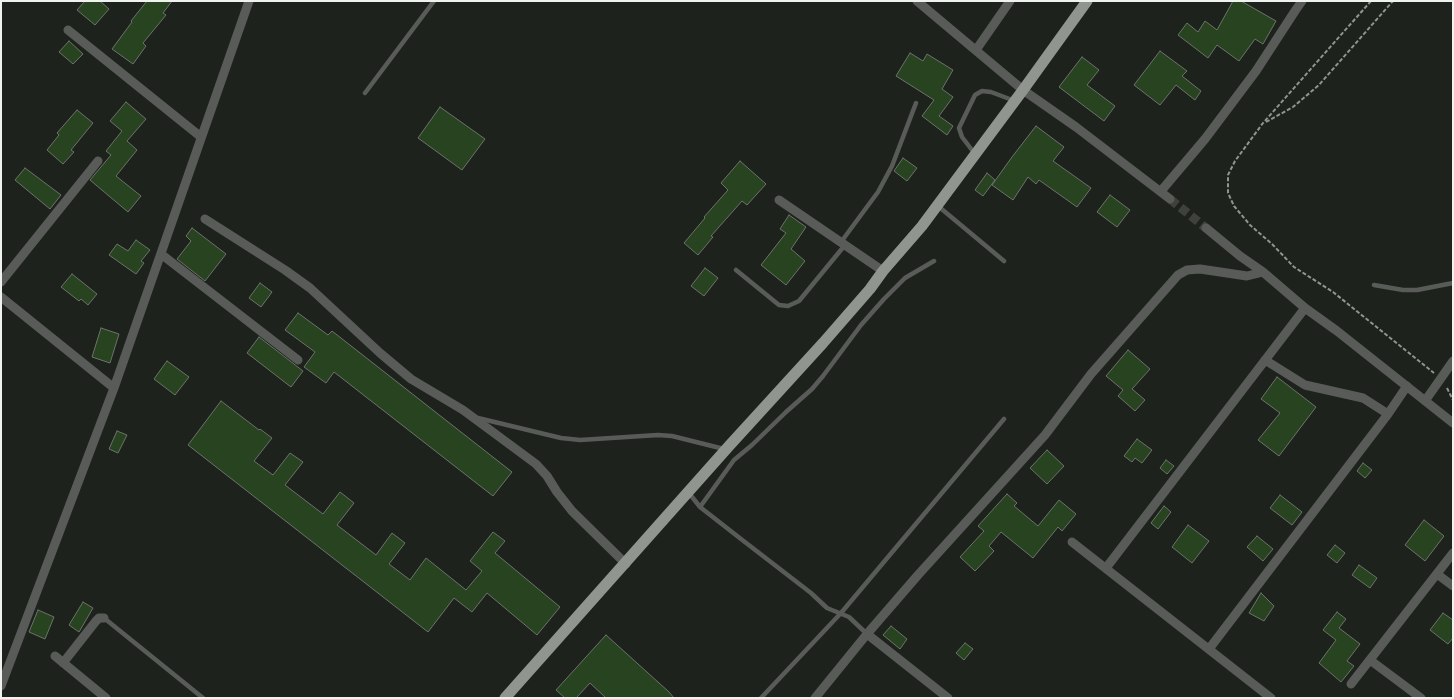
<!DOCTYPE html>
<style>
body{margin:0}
#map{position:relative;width:1454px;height:699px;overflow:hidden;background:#1e221d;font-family:"Archivo Narrow",sans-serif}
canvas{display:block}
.frame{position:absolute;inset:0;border:2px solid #f0f2ef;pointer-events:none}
</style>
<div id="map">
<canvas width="1454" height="699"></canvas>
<div class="frame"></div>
</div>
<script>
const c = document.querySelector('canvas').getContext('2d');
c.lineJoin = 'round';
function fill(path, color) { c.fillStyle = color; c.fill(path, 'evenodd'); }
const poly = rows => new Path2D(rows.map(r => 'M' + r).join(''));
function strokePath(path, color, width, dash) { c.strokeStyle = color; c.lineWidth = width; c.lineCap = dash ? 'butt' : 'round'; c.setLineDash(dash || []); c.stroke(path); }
const building = poly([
 [85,1,100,1,109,9,95,25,77,10,85,1],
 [147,1,172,1,163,13,166,15,143,43,146,46,133,64,112,49,132,22,131,21,147,1],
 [1233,1,1241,1,1276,21,1263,44,1255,39,1239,61,1217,45,1208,58,1178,35,1187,23,1198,32,1205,21,1217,30,1233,1],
 [69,41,83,54,73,64,59,52,69,41],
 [1160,51,1187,71,1182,76,1201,91,1195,100,1176,85,1160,105,1134,85,1160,51],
 [910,53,923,61,927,54,953,70,942,89,953,97,939,116,953,126,947,135,922,116,934,100,896,76,910,53],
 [1082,57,1099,70,1087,85,1115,106,1104,121,1059,87,1082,57],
 [126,102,146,119,127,141,137,150,116,176,141,196,128,212,90,180,111,155,106,151,122,131,110,121,126,102],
 [440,107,485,139,462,170,418,138,440,107],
 [77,110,93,123,71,150,74,152,63,164,47,150,59,135,57,133,77,110],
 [1036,126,1064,147,1053,161,1091,188,1077,207,1039,180,1036,184,1028,177,1013,200,992,185,1012,157,1036,126],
 [903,158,917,168,907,181,894,171,903,158],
 [740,161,766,184,747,205,742,201,711,236,713,237,698,255,684,243,705,218,704,217,728,190,721,183,740,161],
 [25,168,61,195,50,209,15,180,25,168],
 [987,173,995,180,983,196,975,190,987,173],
 [1110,195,1130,210,1117,227,1097,212,1110,195],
 [789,215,806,227,791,249,805,261,786,285,761,265,786,233,780,229,789,215],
 [192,228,226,254,205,281,177,259,191,241,186,236,192,228],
 [136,240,150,250,141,261,144,263,136,274,109,255,117,244,128,251,136,240],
 [705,268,718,278,704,296,691,286,705,268],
 [72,274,97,294,88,305,81,299,79,301,61,287,72,274],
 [260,283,272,292,261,307,249,298,260,283],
 [298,313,328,335,332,331,512,472,493,496,334,372,326,383,304,367,315,352,285,330,298,313],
 [101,328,119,334,110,363,92,357,101,328],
 [259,337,303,371,291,387,247,353,259,337],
 [1128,350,1150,369,1132,389,1145,400,1135,411,1118,396,1123,390,1106,376,1128,350],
 [167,361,189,377,175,395,154,379,167,361],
 [1277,377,1316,407,1279,456,1258,440,1280,413,1261,399,1277,377],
 [221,401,259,430,260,429,272,438,254,461,273,475,290,453,303,462,285,485,323,514,340,492,354,503,337,525,376,555,392,533,405,543,389,564,410,580,426,558,466,590,482,571,470,561,493,532,505,541,495,553,560,607,537,635,487,593,472,612,454,598,428,632,188,445,221,401],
 [117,431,127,435,118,453,109,449,117,431],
 [1137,439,1152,450,1142,463,1135,458,1132,462,1124,456,1137,439],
 [1047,450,1064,466,1047,484,1030,468,1047,450],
 [1166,460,1174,466,1167,474,1160,468,1166,460],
 [1363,463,1372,470,1365,478,1357,471,1363,463],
 [1007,494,1017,503,1014,506,1038,526,1059,500,1076,514,1062,531,1058,527,1033,558,1001,532,989,546,994,551,975,571,960,557,984,531,978,526,1007,494],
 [1280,495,1302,512,1292,525,1270,508,1280,495],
 [1164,506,1171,512,1158,529,1151,523,1164,506],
 [1424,520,1444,536,1425,561,1405,545,1424,520],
 [1188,525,1209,541,1192,563,1172,547,1188,525],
 [1257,536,1273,549,1263,561,1247,547,1257,536],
 [1335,545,1345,553,1337,563,1327,555,1335,545],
 [1359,565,1377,578,1370,588,1352,575,1359,565],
 [1261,593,1274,606,1264,621,1249,613,1261,593],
 [83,602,93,608,79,632,69,625,83,602],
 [38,610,54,617,45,639,29,632,38,610],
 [1337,612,1346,619,1339,628,1360,644,1347,661,1354,666,1341,682,1319,663,1336,640,1323,630,1337,612],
 [1443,613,1453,620,1453,638,1448,644,1430,630,1443,613],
 [891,626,907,639,900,649,883,635,891,626],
 [606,635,669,692,674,698,606,698,590,683,576,698,565,698,556,690,606,635],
 [965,643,973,649,964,660,956,653,965,643]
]);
const minorTunnel = poly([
 [1170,199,1206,228]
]);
const path = poly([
 [1371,1,1263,123,1235,161,1228,175,1228,193,1234,206,1250,225,1272,244,1294,267,1333,292,1434,373],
 [1266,122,1293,107,1319,85,1393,1],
 [1447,388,1453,400]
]);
const service = poly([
 [365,93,434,1],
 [975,154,962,137,959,128,975,95,982,91,991,92,1015,101],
 [938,206,1004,261],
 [841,242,878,192,892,166,916,103],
 [736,270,779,305,788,306,799,301,845,245],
 [1374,285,1403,290,1417,290,1453,283],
 [478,418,561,438,580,440,658,435,672,436,724,449],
 [689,493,700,507,741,539,811,593,827,608,849,617,867,634],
 [700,507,734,460,752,445,786,412,812,389,823,376,861,325,884,299,905,278,934,261],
 [104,618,203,698],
 [761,698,841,613,1004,419]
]);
const minor = poly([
 [917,1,1023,90,1076,127,1170,199],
 [68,30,201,137],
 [976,50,1010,1],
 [1161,191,1205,139,1256,71,1295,11,1302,1],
 [779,200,883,271],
 [205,219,285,270,310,288,380,353,411,379,463,410,536,464,547,476,557,492,572,511,626,564],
 [1206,228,1240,256,1263,272,1305,308,1337,331,1453,423],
 [161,254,298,360],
 [1,282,98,161],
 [1,297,114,388],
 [1265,360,1305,385,1363,398,1388,414],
 [1425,401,1453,361],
 [1072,542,1271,698],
 [1106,568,1305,308],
 [1437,574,1453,586],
 [867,634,948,698],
 [1209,649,1388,414,1407,386],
 [55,656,106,698],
 [1370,660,1421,698],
 [63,663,96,621,99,618,104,618],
 [1351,684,1453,553],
 [1,686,114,388,249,1],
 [815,698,867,634,918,575,1045,435,1091,374,1178,275,1187,270,1200,269,1247,276,1263,272]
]);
const primary = poly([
 [505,698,729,446,823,343,870,289,883,271,922,226,1023,90,1087,1]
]);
fill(building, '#27431f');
strokePath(building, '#6e726d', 1);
strokePath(minorTunnel, '#3e413c', 9, [9, 4.5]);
strokePath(path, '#919490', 2, [4, 2]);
strokePath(service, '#595b59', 4.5);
strokePath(minor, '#595b59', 9);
strokePath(primary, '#919590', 11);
</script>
